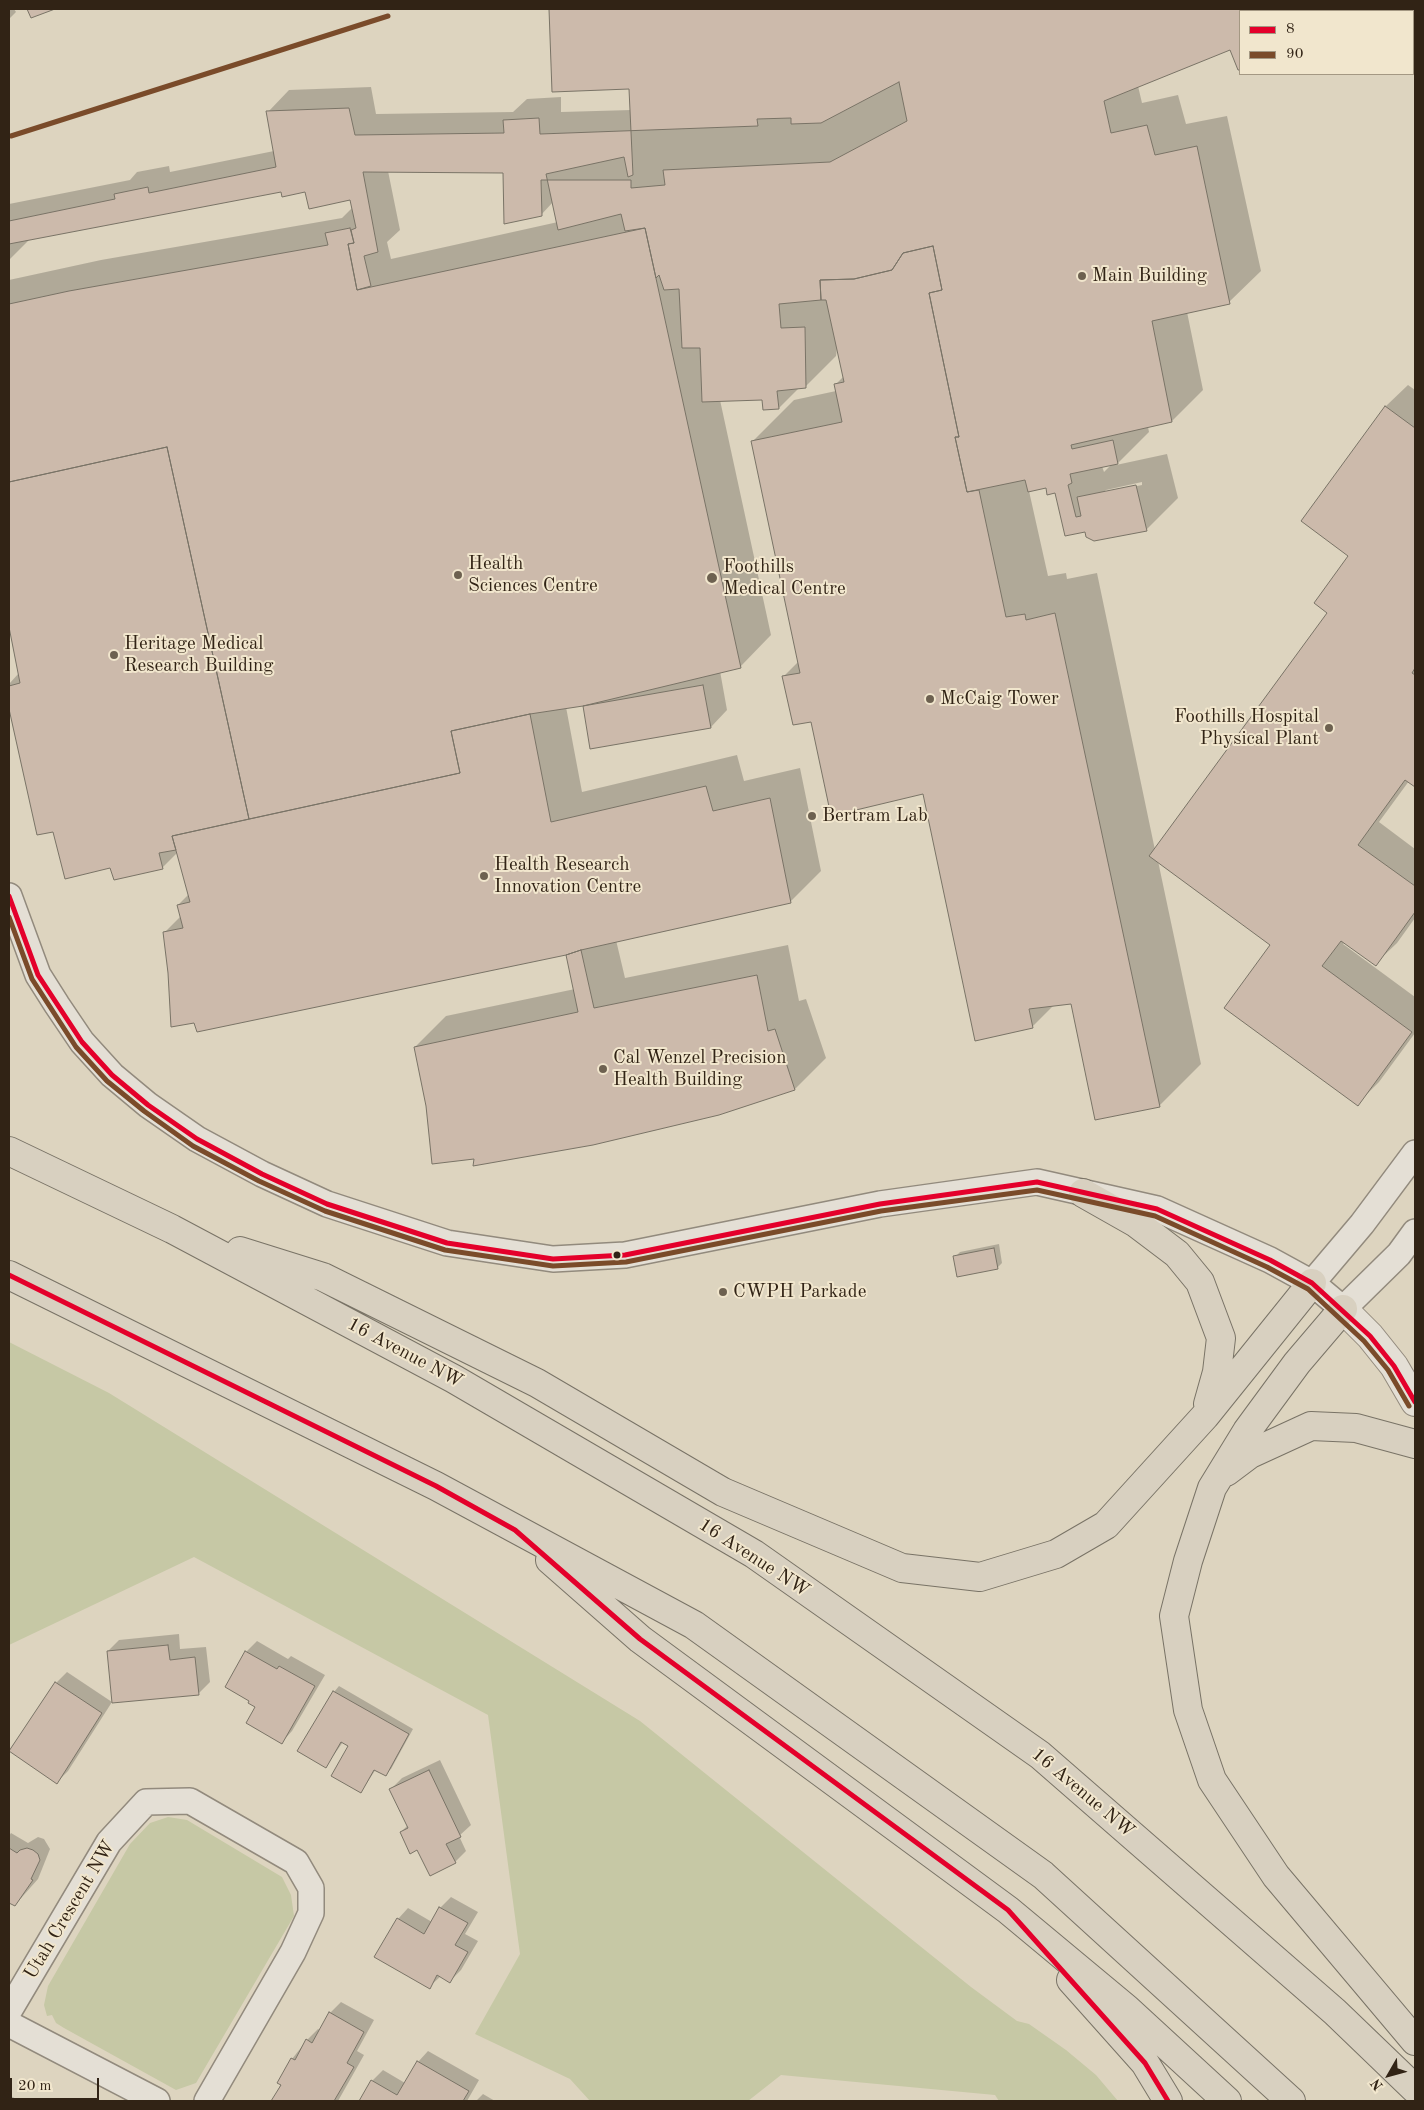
<!DOCTYPE html>
<style>
body{margin:0}
#map{position:relative;width:1424px;height:2110px;overflow:hidden;background:#ddd4bf;font-family:"Old Standard TT",serif}
canvas{display:block}
.frame{position:absolute;inset:0;border:10px solid #312315;pointer-events:none}
.legend{position:absolute;left:1239px;top:10px;width:175px;height:65px;box-sizing:border-box;background:#f1e6cd;border:1px solid #a49883;margin:0;padding:6px 9px;list-style:none;font-size:15px;color:#312315}
.legend li{display:flex;align-items:center;gap:10px;height:25px}
.legend b{width:25px;border:1px solid #a49883}
.north{position:absolute;left:1364px;top:2050px;width:50px;height:50px;-webkit-text-stroke:4px #f1e6cd;paint-order:stroke;rotate:232deg;font-size:14px;font-weight:700;line-height:20px;text-align:center;color:#312315}
.north::after{content:'';display:block;margin:auto;width:18px;height:22px;background:#312315;clip-path:polygon(50% 0,100% 100%,50% 72%,0 100%)}
.scale{position:absolute;left:10px;top:2078px;width:89px;height:22px;box-sizing:border-box;border:2px solid #312315;border-top:0;padding-left:6px;font-size:15px;line-height:18px;white-space:nowrap;color:#312315;-webkit-text-stroke:4px #f1e6cd;paint-order:stroke}
</style>
<div id="map">
<canvas width="1424" height="2110"></canvas>
<div class="frame"></div>
<ul class="legend">
<li><b style="height:6px;background:#e4002b"></b>8</li>
<li><b style="height:6px;background:#7a4b2a"></b>90</li>
</ul>
<div class="north">N</div>
<div class="scale">20 m</div>
</div>
<script>
const c = document.querySelector('canvas').getContext('2d');
c.lineJoin = 'round';
function fill(path, color) { c.fillStyle = color; c.fill(path, 'evenodd'); }
const poly = rows => new Path2D(rows.map(r => 'M' + r).join(''));
function strokePath(path, color, width, dash) { c.strokeStyle = color; c.lineWidth = width; c.lineCap = dash ? 'butt' : 'round'; c.setLineDash(dash || []); c.stroke(path); }
function drawText(font, color, halo, rows, align = 'center') {
  c.font = font + ' "Old Standard TT",serif'; c.lineWidth = 4; c.setLineDash([]); c.textBaseline = 'middle'; c.strokeStyle = halo; c.fillStyle = color; for (const [text, x, y, turn = 0] of rows) {
    c.save(); c.translate(x, y); c.rotate((+turn || 0) * Math.PI / 180); c.textAlign = isNaN(turn) ? turn : align; if (halo) c.strokeText(text, 0, 0); c.fillText(text, 0, 0); c.restore();
  }
}
const green = poly([
 [9,1342,109,1393,640,1721,971,1987,1017,2021,1029,2024,1066,2050,1096,2075,1118,2101,999,2101,995,2095,781,2075,748,2101,590,2101,570,2079,475,2034,520,1954,488,1715,194,1557,9,1645],
 [168,1817,187,1820,282,1877,291,1895,294,1916,196,2083,176,2090,64,2028,56,2023,52,2015,47,2016,44,2005,48,1986,130,1844,150,1823]
]);
const shadow = poly([
 [9,9,14,9,16,12,9,19],
 [550,9,1360,9,1358,11,1240,11,1240,68,1231,49,1138,86,1142,103,1178,95,1186,124,1227,116,1261,271,1229,302,1187,312,1203,390,1172,421,1148,427,1149,432,1116,465,1167,454,1178,498,1147,529,1094,540,1056,492,1047,487,1029,491,1048,576,1066,573,1067,579,1097,573,1155,850,1329,613,1350,556,1303,521,1386,406,1408,385,1415,390,1415,786,1409,781,1379,822,1415,849,1415,918,1397,943,1375,964,1345,942,1343,944,1415,997,1415,1033,1379,1082,1357,1104,1272,945,1158,861,1201,1064,1159,1106,1072,1003,1054,1005,1032,1027,924,793,812,720,784,676,799,661,752,442,794,400,836,391,835,385,844,376,837,348,836,356,805,387,799,388,779,408,763,399,720,400,771,635,740,667,720,671,727,710,711,727,591,748,584,705,566,707,582,792,737,755,744,781,800,768,821,871,790,902,616,940,625,978,788,945,799,1001,806,999,826,1058,795,1089,475,1158,427,1105,415,1047,446,1016,575,989,567,953,170,973,165,932,181,916,178,905,189,894,178,852,162,868,111,866,54,831,38,834,9,703,9,684,19,673,9,622,9,280,101,260,342,218,353,207,351,199,306,191,282,190,30,239,9,260,9,204,130,180,137,172,169,166,170,172,274,151,268,112,289,90,371,87,376,114,513,112,527,99,561,97,561,112,631,110,630,87,554,91],
 [388,171,504,172,541,215,553,202,558,222,391,259,387,242,400,230],
 [1112,464,1104,472,1102,466],
 [1142,482,1142,485,1103,493,1106,490],
 [999,1244,1002,1263,997,1268,955,1257,960,1252],
 [179,1634,180,1649,206,1647,210,1682,199,1693,108,1651,119,1640],
 [257,1641,288,1659,291,1656,325,1675,292,1731,282,1742,256,1707,246,1652],
 [67,1672,112,1702,68,1771,57,1782,11,1751,56,1683],
 [339,1686,413,1729,391,1769,385,1774,376,1769,361,1792,350,1746,343,1742,326,1766,334,1692],
 [440,1760,471,1825,459,1836,466,1851,455,1862,418,1849,401,1832,408,1825,391,1789,402,1778],
 [11,1833,28,1843,38,1837,44,1839,50,1849,38,1879,15,1905,11,1902,9,1905,9,1836],
 [451,1897,478,1912,465,1934,478,1941,461,1970,450,1981,441,1976,429,1987,398,1919,408,1908,432,1922,440,1908],
 [341,2002,374,2020,357,2051,364,2055,338,2101,273,2101,292,2059,307,2040,318,2029,320,2030,330,2013],
 [428,2051,479,2080,467,2101,360,2101,372,2081,383,2070,405,2083,418,2062],
 [483,2094,495,2101,476,2101],
 [9,2095,20,2101,9,2101]
]);
const building = poly([
 [27,9,55,9,31,18,27,9],
 [549,9,1349,9,1349,11,1240,11,1240,70,1238,70,1230,50,1104,101,1111,133,1147,125,1155,155,1197,146,1230,304,1152,321,1172,422,1071,445,1072,449,1113,440,1118,464,1070,474,1072,483,1068,485,1076,517,1081,516,1077,497,1136,485,1147,531,1094,541,1086,537,1085,532,1065,536,1055,493,1047,495,1046,488,1028,492,1025,480,967,492,955,437,959,437,929,293,942,290,933,246,903,253,892,270,854,279,820,280,821,300,779,304,781,328,805,327,806,388,777,391,779,409,763,410,762,400,702,402,700,348,682,348,679,289,664,290,659,275,656,278,645,228,625,231,621,214,558,230,546,174,624,157,628,177,633,175,629,89,552,92,549,9],
 [899,82,907,121,830,162,663,170,665,185,631,188,631,180,541,180,542,216,504,224,503,173,363,172,378,252,364,256,371,286,357,290,348,244,354,243,351,230,356,228,350,200,309,209,305,192,282,197,281,192,9,244,9,221,115,199,114,194,148,187,149,193,276,167,266,111,349,108,355,135,504,133,503,120,539,118,540,134,758,126,757,119,791,118,791,124,821,123,899,82],
 [350,228,354,243,348,244,357,290,645,228,741,668,583,706,530,714,451,731,460,773,249,819,167,447,9,482,9,304,69,291,328,245,325,233,350,228],
 [933,246,942,290,929,293,959,437,955,437,967,492,979,490,1006,617,1025,614,1026,620,1055,613,1160,1107,1095,1120,1071,1004,1029,1009,1033,1028,975,1041,923,794,831,816,811,722,793,725,782,676,800,673,751,441,842,422,834,384,844,382,826,300,821,300,820,280,854,279,892,270,903,253,933,246],
 [1385,406,1415,428,1415,668,1412,673,1415,675,1415,787,1405,780,1358,845,1415,886,1415,912,1376,966,1341,941,1322,966,1412,1032,1358,1106,1224,1008,1270,945,1149,856,1327,613,1314,603,1348,556,1301,521,1385,406],
 [167,447,249,819,172,836,176,850,159,853,163,869,114,880,110,868,65,879,53,832,37,835,9,709,9,686,20,683,9,627,9,482,167,447],
 [703,685,711,728,590,749,583,706,703,685],
 [530,714,551,822,706,786,713,811,770,798,791,903,581,950,566,955,197,1032,194,1023,171,1027,168,973,163,932,183,928,177,905,190,902,172,836,460,773,451,731,530,714],
 [581,950,594,1008,757,975,768,1031,775,1029,795,1090,719,1115,593,1145,473,1166,474,1159,432,1164,426,1106,414,1047,578,1012,566,955,581,950],
 [994,1248,998,1269,957,1277,953,1256,994,1248],
 [168,1645,170,1660,195,1657,199,1695,112,1703,107,1651,168,1645],
 [245,1651,277,1669,279,1666,315,1686,282,1744,246,1723,255,1707,248,1703,249,1701,225,1687,245,1651],
 [55,1682,102,1713,57,1784,9,1751,55,1682],
 [333,1691,409,1734,386,1776,374,1770,361,1793,331,1776,348,1746,341,1742,326,1768,297,1751,333,1691],
 [429,1770,461,1837,446,1844,456,1863,430,1876,417,1850,410,1854,400,1832,408,1828,389,1789,429,1770],
 [9,1848,17,1853,20,1850,27,1848,33,1850,38,1854,40,1860,31,1879,33,1880,15,1906,9,1903,9,1848],
 [439,1907,468,1923,455,1945,468,1952,450,1983,437,1975,430,1989,374,1957,397,1918,424,1934,439,1907],
 [329,2012,364,2032,347,2063,354,2067,334,2101,271,2101,281,2085,277,2083,291,2058,295,2060,306,2039,312,2043,329,2012],
 [417,2061,469,2091,463,2101,359,2101,371,2080,397,2095,417,2061]
]);
const minor = poly([
 [9,896,38,975,57,1005,82,1042,112,1075,148,1105,197,1139,262,1174,327,1204,447,1243,553,1259,625,1255,880,1204,1037,1182,1157,1209,1270,1260,1312,1283,1343,1309,1399,1254,1415,1232],
 [1312,1283,1362,1224,1415,1153],
 [9,2011,109,1842,146,1802,190,1801,296,1862,311,1888,311,1913,293,1952,207,2101],
 [9,2024,157,2101]
]);
const tertiary = poly([
 [1343,1309,1370,1336,1394,1366,1415,1402]
]);
const trunk = poly([
 [9,1151,172,1229,454,1379,754,1554,1040,1755,1335,2012,1415,2089],
 [1083,1193,1136,1223,1177,1254,1200,1282,1221,1338,1217,1372,1208,1404],
 [240,1251,323,1277,537,1383,723,1492,902,1568,980,1577,1056,1554,1106,1525,1205,1416,1312,1283],
 [9,1275,436,1486,694,1625,1043,1875,1291,2101],
 [1343,1309,1297,1363,1247,1431,1212,1488,1188,1561,1174,1616,1188,1710,1212,1780,1276,1876,1415,2041],
 [1226,1472,1250,1454,1311,1426,1356,1428,1415,1444],
 [550,1560,640,1639,1008,1910,1127,2009,1227,2101],
 [1071,1980,1145,2063,1168,2101]
]);
const bus1 = poly([
 [9,896,38,975,82,1042,112,1075,148,1105,197,1139,262,1174,327,1204,447,1243,553,1259,625,1255,880,1204,1037,1182,1157,1209,1270,1260,1312,1283,1370,1336,1394,1366,1415,1402],
 [9,1275,436,1486,515,1530,640,1639,1008,1910,1145,2063,1168,2101]
]);
const bus2 = poly([
 [11,136,388,16],
 [9,917,32,979,76,1047,107,1081,144,1111,193,1146,259,1181,325,1211,445,1250,553,1266,626,1262,881,1211,1037,1190,1155,1216,1267,1267,1308,1289,1364,1341,1388,1370,1409,1406]
]);
const markers = [
 [1082,276,5,"#6d6150"],
 [458,575,5,"#6d6150"],
 [712,578,6,"#6d6150"],
 [114,655,5,"#6d6150"],
 [930,699,5,"#6d6150"],
 [1329,728,5,"#6d6150"],
 [812,816,5,"#6d6150"],
 [484,876,5,"#6d6150"],
 [603,1069,5,"#6d6150"],
 [617,1255,4.5,"#312315"],
 [723,1292,5,"#6d6150"]
];
const poiNames = [
 ["Main Building",1092,276],
 ["Health",468,564],
 ["Sciences Centre",468,586],
 ["Foothills",723,567],
 ["Medical Centre",723,589],
 ["Heritage Medical",124,644],
 ["Research Building",124,666],
 ["McCaig Tower",940,699],
 ["Foothills Hospital",1319,717,"right"],
 ["Physical Plant",1319,739,"right"],
 ["Bertram Lab",822,816],
 ["Health Research",494,865],
 ["Innovation Centre",494,887],
 ["Cal Wenzel Precision",613,1058],
 ["Health Building",613,1080],
 ["CWPH Parkade",733,1292]
];
const streetNames = [
 ["16 Avenue NW",405,1353,28],
 ["16 Avenue NW",754,1558,33],
 ["16 Avenue NW",1083,1793,40],
 ["Utah Crescent NW",70,1910,-59]
];
fill(green, '#c6c8a5');
fill(shadow, '#0003');
fill(building, '#ccbaab');
strokePath(building, '#797366', 1);
strokePath(minor, '#928a7d', 28);
strokePath(tertiary, '#928a7d', 30);
strokePath(trunk, '#797366', 30);
strokePath(minor, '#e4dfd5', 25);
strokePath(tertiary, '#e4dfd5', 28);
strokePath(trunk, '#d8d0c0', 28);
strokePath(bus1, '#e4002b', 5);
strokePath(bus2, '#7a4b2a', 5);
for (const [x, y, r, color] of markers) { const dot = new Path2D(); dot.arc(x, y, r, 0, 2 * Math.PI); c.fillStyle = color; c.fill(dot); strokePath(dot, '#f1e6cd', 2); }
drawText('19px', '#312315', '#f1e6cd', poiNames, 'left');
drawText('19px', '#312315', '#f1e6cd', streetNames);
</script>
